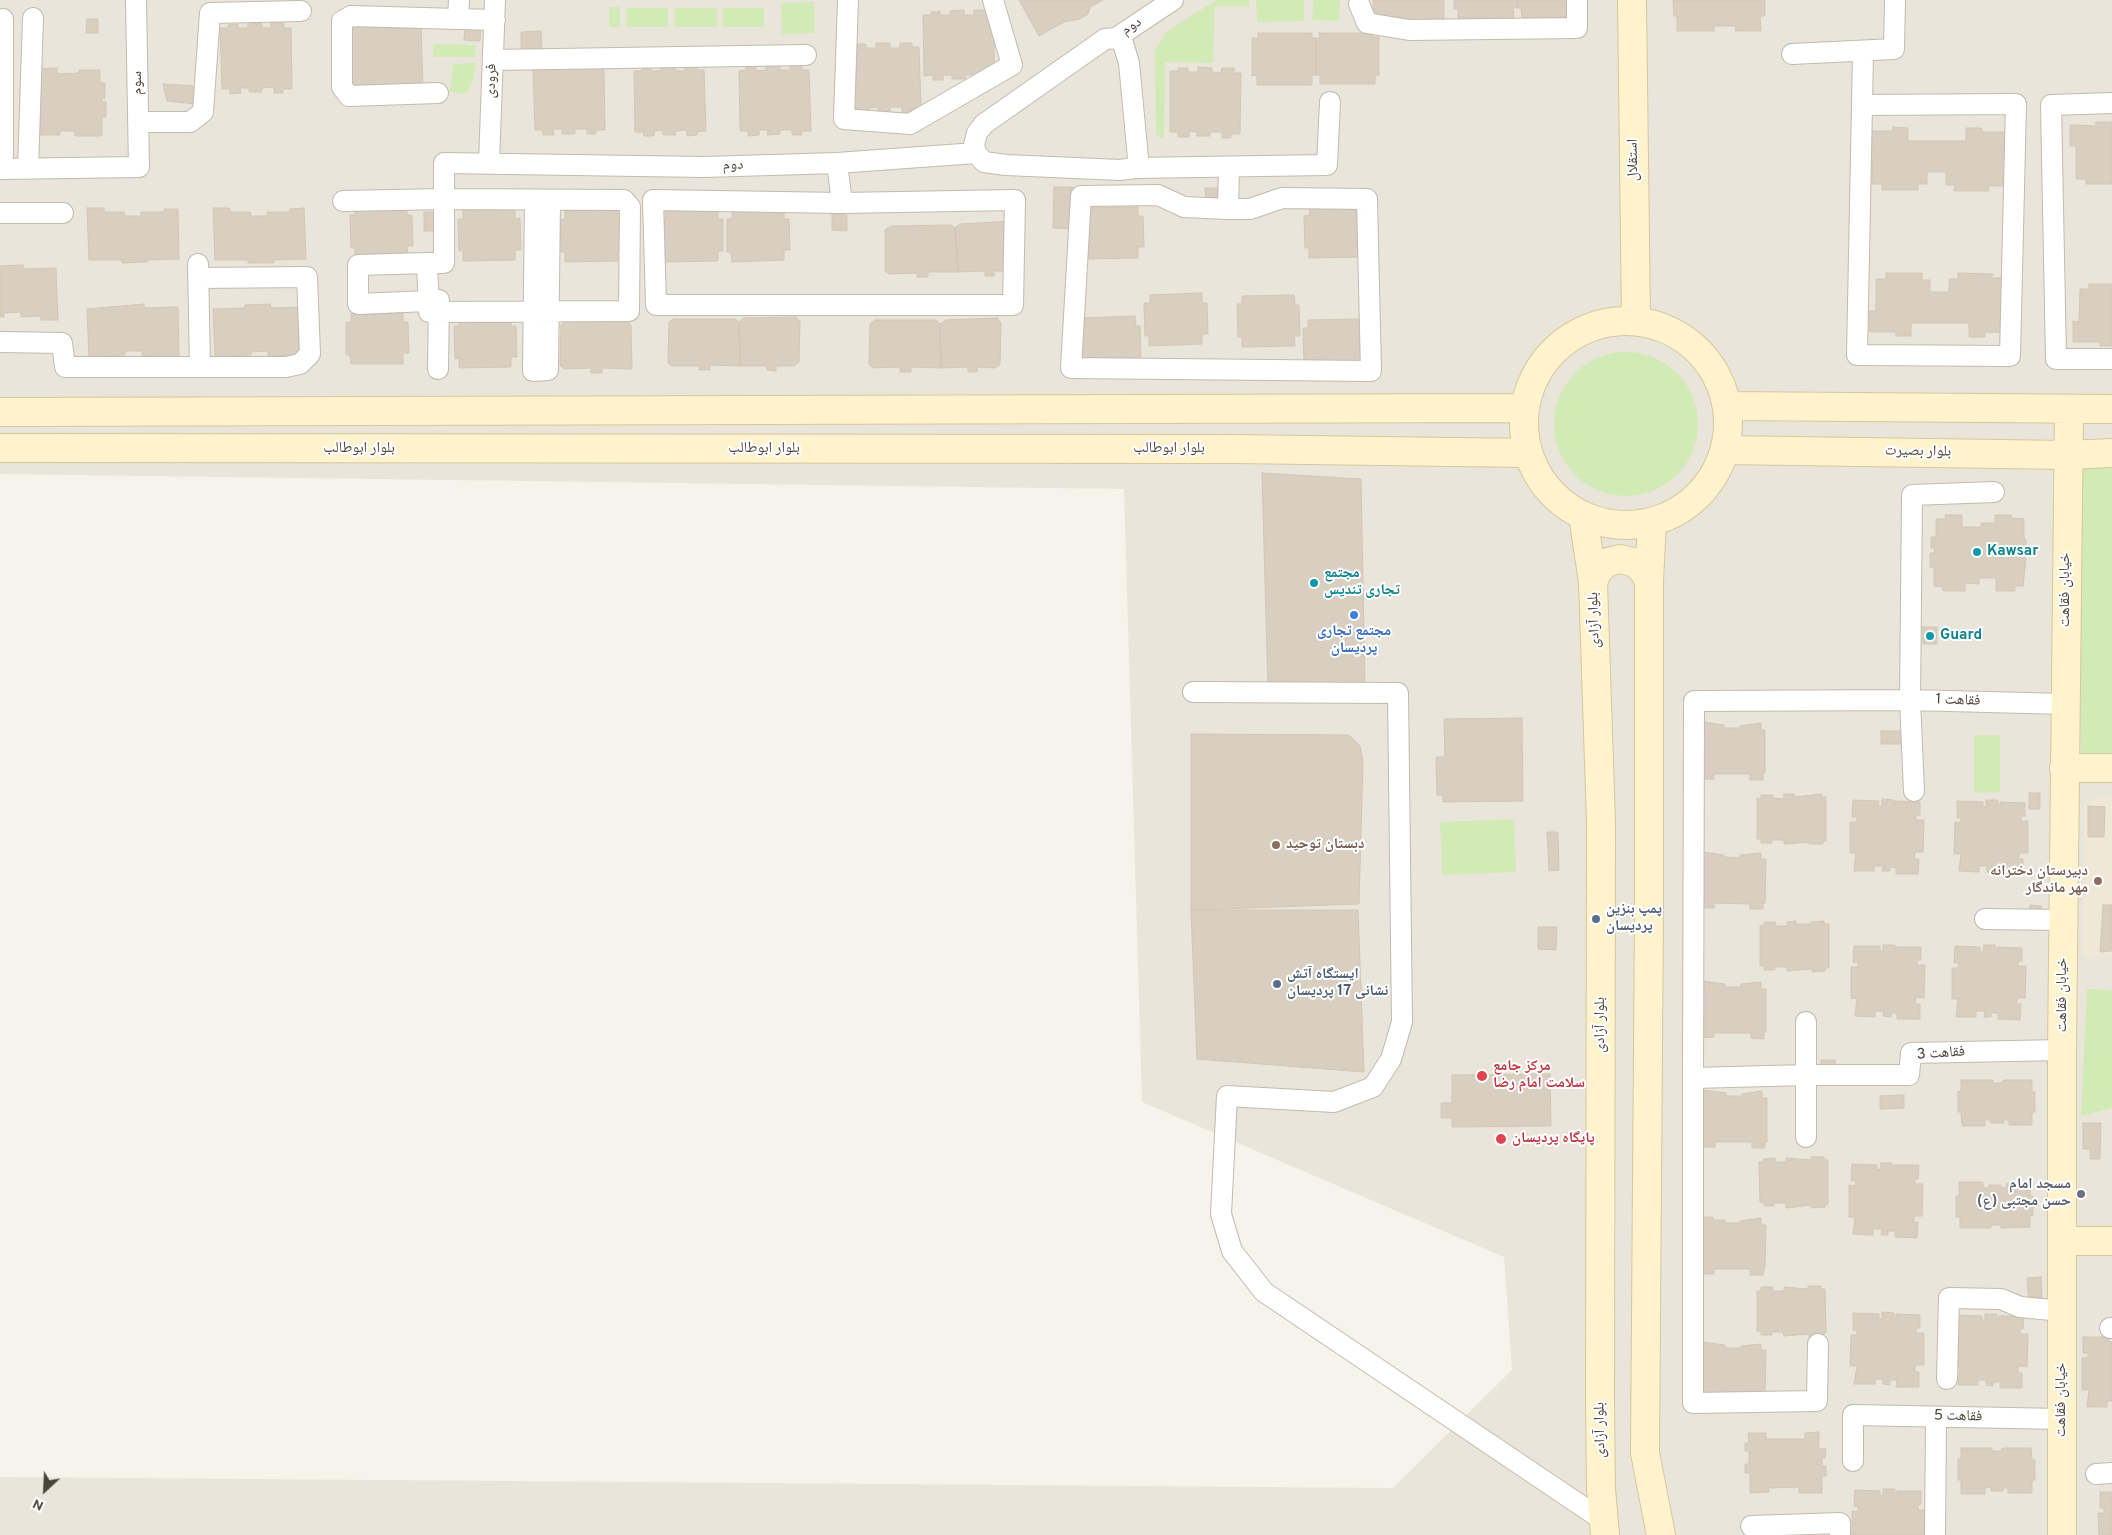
<!DOCTYPE html>
<meta charset="utf-8">
<style>
body{margin:0}
#map{position:relative;width:2112px;height:1535px;overflow:hidden;background:#f6f3ec;font-family:Overpass,sans-serif}
canvas{display:block}
.north{position:absolute;left:20px;top:1465px;width:50px;height:50px;-webkit-text-stroke:4px #fff;paint-order:stroke;rotate:205deg;font-size:14px;font-weight:700;line-height:20px;text-align:center;color:#4b4439}
.north::after{content:'';display:block;margin:auto;width:18px;height:22px;background:#4b4439;clip-path:polygon(50% 0,100% 100%,50% 72%,0 100%)}
</style>
<div id="map">
<canvas width="2112" height="1535"></canvas>
<div class="north">N</div>
</div>
<script>
const c = document.querySelector('canvas').getContext('2d');
c.lineJoin = 'round';
function fill(path, color) { c.fillStyle = color; c.fill(path, 'evenodd'); }
const poly = rows => new Path2D(rows.map(r => 'M' + r).join(''));
function strokePath(path, color, width, dash) { c.strokeStyle = color; c.lineWidth = width; c.lineCap = dash ? 'butt' : 'round'; c.setLineDash(dash || []); c.stroke(path); }
function drawText(font, color, halo, rows, align = 'center') {
  c.font = font + ' Overpass,"Noto Naskh Arabic",sans-serif'; c.lineWidth = 4; c.setLineDash([]); c.textBaseline = 'middle'; c.strokeStyle = halo; c.fillStyle = color; for (const [text, x, y, turn = 0] of rows) {
    c.save(); c.translate(x, y); c.rotate((+turn || 0) * Math.PI / 180); c.textAlign = isNaN(turn) ? turn : align; if (halo) c.strokeText(text, 0, 0); c.fillText(text, 0, 0); c.restore();
  }
}
const residential = poly([
 [0,0,2112,0,2112,1535,0,1535,0,1477,1393,1488,1512,1370,1504,1257,1142,1102,1124,489,0,474]
]);
const education = poly([
 [2098,796,2112,796,2112,957,2082,957,2085,805]
]);
const green = poly([
 [1216,0,1249,0,1249,6,1215,6,1213,63,1165,62,1164,139,1156,134,1155,51,1166,32],
 [1256,0,1304,0,1304,21,1257,22],
 [1313,0,1340,0,1339,21,1312,20],
 [814,2,815,33,782,34,781,3],
 [609,7,620,7,620,27,609,27],
 [627,8,668,8,668,27,626,27],
 [675,8,717,8,717,27,675,27],
 [723,8,764,8,764,27,723,27],
 [433,44,476,45,475,57,433,57],
 [476,63,473,80,468,91,463,94,450,92,453,64],
 '1554 424a72 72 0 1 1 144 0a72 72 0 1 1-144 0Z',
 [2077,459,2112,459,2112,753,2081,753],
 [1974,735,2000,735,2000,792,1974,793],
 [1514,819,1516,872,1442,875,1440,822],
 [2087,989,2112,990,2112,1108,2081,1116]
]);
const building = poly([
 [1019,0,1103,0,1090,7,1088,14,1080,19,1064,22,1039,36,1019,0],
 [1373,0,1444,0,1444,19,1435,19,1435,23,1425,23,1426,18,1414,18,1414,22,1401,22,1401,17,1392,17,1392,22,1373,17,1373,0],
 [1454,0,1517,0,1517,8,1513,8,1514,18,1458,18,1458,9,1454,9,1454,0],
 [1517,0,1581,0,1577,17,1522,18,1521,8,1517,8,1517,0],
 [1673,0,1765,0,1765,16,1760,16,1761,31,1735,31,1736,26,1714,26,1714,31,1677,31,1677,16,1674,16,1673,0],
 [964,10,964,15,974,15,974,10,986,10,986,15,993,14,995,75,965,75,965,79,952,79,952,75,943,75,943,80,933,80,933,75,924,76,923,15,931,15,931,12,940,11,940,15,950,15,950,11,964,10],
 [466,18,481,19,480,41,464,40,466,18],
 [87,19,98,19,98,33,86,33,87,19],
 [262,23,262,28,271,28,271,23,284,23,284,28,291,28,292,89,283,89,283,93,274,93,274,87,262,88,262,92,249,92,249,88,240,88,241,93,230,94,230,89,222,89,220,28,228,28,228,25,238,24,238,28,248,28,248,24,262,23],
 [378,23,392,23,392,28,402,28,402,23,421,27,423,88,352,88,351,28,359,28,359,24,368,24,368,28,378,28,378,23],
 [541,31,542,51,521,51,521,32,541,31],
 [1258,33,1312,33,1312,38,1316,38,1316,75,1312,75,1312,85,1257,85,1257,75,1252,76,1252,38,1258,38,1258,33],
 [1319,33,1373,33,1373,37,1379,37,1379,75,1375,75,1375,84,1320,84,1320,75,1316,75,1316,38,1320,38,1319,33],
 [876,43,890,43,890,48,900,48,900,43,912,43,912,47,919,47,921,108,911,109,912,112,902,113,902,107,890,107,890,112,878,112,878,107,869,108,869,113,859,113,858,109,850,109,849,48,857,48,856,44,866,44,866,48,876,48,876,43],
 [597,64,597,69,604,69,605,130,596,130,596,134,587,134,587,129,575,129,575,134,562,134,562,129,553,129,554,135,543,135,543,130,535,130,533,70,541,70,541,66,551,66,551,70,561,70,561,65,575,65,575,69,584,69,584,65,597,64],
 [780,65,780,70,790,70,790,65,802,65,802,70,809,70,811,131,801,131,802,135,792,135,792,130,780,130,780,134,767,135,768,130,759,130,759,135,748,136,748,131,740,131,739,71,746,70,746,67,756,67,756,71,766,70,766,66,780,65],
 [661,66,675,66,675,71,685,71,685,66,697,66,697,70,704,70,706,131,697,132,697,135,687,136,687,130,675,131,676,135,663,135,663,130,654,131,654,136,644,136,643,132,635,132,634,71,642,71,642,67,651,67,651,71,661,71,661,66],
 [1198,67,1212,68,1212,72,1221,73,1222,68,1234,68,1234,73,1241,73,1240,134,1231,134,1231,138,1222,138,1222,132,1210,132,1210,136,1197,136,1197,132,1189,131,1189,137,1178,137,1178,132,1170,132,1170,71,1178,71,1178,68,1188,68,1188,72,1198,72,1198,67],
 [57,68,57,74,79,73,79,70,100,70,100,83,105,83,105,98,102,98,102,102,106,102,106,117,102,117,102,136,75,136,75,131,60,131,60,135,33,135,34,69,57,68],
 [163,84,195,86,195,104,167,101,163,84],
 [2096,122,2112,122,2112,184,2086,184,2086,179,2076,179,2076,146,2070,146,2070,125,2096,126,2096,122],
 [1893,127,1908,128,1908,141,1966,141,1966,128,1982,128,1982,132,2009,132,2009,158,2003,158,2003,186,1988,186,1989,191,1954,191,1955,185,1946,185,1946,172,1927,172,1927,184,1918,184,1918,190,1882,190,1882,184,1872,184,1873,152,1866,152,1866,131,1893,131,1893,127],
 [1054,187,1074,187,1072,229,1053,228,1054,187],
 [1205,188,1221,188,1222,200,1206,201,1205,188],
 [407,206,407,215,412,215,413,246,407,246,408,256,355,257,355,248,351,248,350,215,355,215,355,207,407,206],
 [1362,206,1362,257,1309,258,1309,248,1305,248,1304,216,1310,215,1309,207,1362,206],
 [1138,207,1138,216,1143,216,1144,247,1138,247,1138,258,1085,259,1085,208,1138,207],
 [87,208,104,208,104,212,124,212,125,216,141,216,141,212,164,212,164,209,178,209,179,259,147,260,147,262,122,263,122,260,89,260,87,208],
 [213,208,230,208,230,212,250,212,251,216,268,216,267,212,290,212,290,209,304,208,306,259,273,260,274,263,248,263,248,260,215,260,213,208],
 [515,209,515,219,520,218,521,250,515,250,515,260,463,261,463,251,459,251,458,219,463,219,463,210,515,209],
 [784,209,784,219,789,219,790,250,784,250,784,260,732,262,731,252,727,252,727,219,732,219,732,210,784,209],
 [618,210,618,220,623,220,623,251,617,251,618,261,565,262,565,252,561,252,560,220,565,219,565,211,618,210],
 [718,210,718,219,723,219,723,251,718,251,718,261,665,262,665,252,661,252,660,219,666,219,665,211,718,210],
 [424,212,441,212,441,231,424,231,424,212],
 [832,214,847,215,847,231,832,230,832,214],
 [1013,221,1012,271,994,271,994,276,985,276,985,271,958,272,955,228,960,224,1013,221],
 [951,225,955,228,958,272,928,272,928,277,917,277,917,273,889,274,885,271,885,230,891,226,951,225],
 [23,265,23,269,56,268,58,320,41,320,41,316,21,317,21,312,4,313,4,317,0,317,0,266,23,265],
 [1886,273,1922,273,1922,280,1930,280,1930,292,1949,292,1949,279,1958,279,1958,273,1993,274,1991,278,2006,278,2012,333,1985,332,1985,337,1969,337,1969,323,1911,323,1911,336,1896,336,1896,332,1870,332,1869,311,1876,311,1876,279,1886,279,1886,273],
 [2089,284,2112,284,2112,346,2100,346,2100,342,2073,342,2073,321,2079,322,2080,289,2089,289,2089,284],
 [1202,293,1202,303,1207,303,1208,334,1202,334,1202,344,1149,346,1149,336,1145,336,1144,303,1150,303,1150,295,1202,293],
 [1294,295,1295,305,1299,305,1300,336,1294,336,1295,346,1242,347,1242,337,1238,337,1237,304,1242,304,1242,296,1294,295],
 [144,304,144,308,178,307,179,359,163,359,162,355,142,356,142,351,125,351,125,355,102,356,102,359,89,359,87,309,144,304],
 [270,304,271,308,304,307,305,359,289,359,288,355,268,356,268,351,251,352,251,355,228,356,228,359,215,359,213,309,245,308,245,305,270,304],
 [403,313,403,322,408,322,409,353,403,353,403,364,351,364,350,355,346,355,346,322,351,322,351,314,403,313],
 [511,316,511,326,516,326,517,357,511,357,511,367,459,368,459,358,455,359,454,326,459,326,459,317,511,316],
 [1135,316,1136,326,1140,326,1141,357,1136,357,1136,367,1079,359,1078,326,1084,326,1083,318,1135,316],
 [796,317,800,322,799,362,794,366,776,366,776,371,767,370,767,366,740,366,739,322,744,318,796,317],
 [997,318,1001,323,1000,364,995,368,977,367,977,372,968,372,968,367,941,368,940,324,945,320,997,318],
 [674,319,735,319,739,322,740,366,710,365,710,370,699,370,699,366,672,366,668,363,669,322,674,319],
 [1360,319,1366,360,1360,360,1361,370,1304,361,1303,328,1308,328,1308,320,1360,319],
 [875,320,936,320,940,324,941,368,911,367,911,372,900,372,900,367,873,368,869,364,870,324,875,320],
 [566,321,627,321,631,325,632,369,602,368,602,373,591,373,591,368,564,369,560,365,561,325,566,321],
 [1262,473,1361,479,1365,688,1268,690,1262,473],
 [1945,515,1962,515,1962,527,1981,527,1981,523,1995,523,1995,515,2011,515,2011,518,2024,519,2024,539,2026,539,2026,550,2020,550,2020,558,2026,558,2023,586,2015,586,2015,591,1996,591,1996,578,1979,578,1979,584,1965,583,1965,591,1943,591,1943,587,1934,586,1934,568,1930,567,1930,553,1935,553,1934,548,1931,548,1931,537,1936,537,1936,519,1946,519,1945,515],
 [1922,627,1937,627,1937,644,1923,644,1922,627],
 [1522,718,1523,801,1443,802,1443,795,1437,795,1436,757,1445,757,1444,719,1522,718],
 [1702,722,1724,725,1724,728,1740,728,1740,726,1761,723,1761,730,1765,730,1765,773,1763,773,1763,780,1750,780,1750,774,1714,774,1714,779,1701,779,1702,722],
 [1881,731,1902,731,1902,744,1881,744,1881,731],
 [1191,734,1349,735,1360,746,1363,761,1359,904,1191,910,1191,734],
 [2029,793,2040,793,2040,809,2029,809,2029,793],
 [1784,794,1794,794,1794,797,1822,794,1822,797,1826,797,1826,841,1823,841,1823,844,1809,844,1809,842,1784,844,1784,840,1772,840,1772,843,1761,843,1761,839,1757,839,1757,798,1761,799,1761,795,1773,795,1773,798,1784,799,1784,794],
 [1882,799,1894,800,1894,805,1895,805,1895,801,1920,802,1920,815,1916,815,1916,820,1924,820,1923,852,1915,852,1914,859,1919,859,1918,874,1896,874,1896,868,1890,867,1890,871,1882,871,1883,866,1874,866,1874,871,1854,871,1856,853,1850,853,1850,822,1857,822,1857,817,1852,817,1853,800,1879,801,1878,806,1882,806,1882,799],
 [1986,800,1998,800,1998,806,2000,805,2000,802,2025,803,2025,816,2021,816,2021,821,2028,821,2028,853,2019,853,2019,859,2023,859,2023,875,2001,874,2001,868,1994,868,1994,872,1987,872,1987,866,1979,866,1979,872,1959,871,1961,854,1954,854,1955,822,1961,823,1961,818,1957,818,1957,801,1983,802,1983,807,1986,807,1986,800],
 [2088,806,2105,807,2104,837,2088,837,2088,806],
 [1547,832,1558,832,1559,870,1549,871,1547,832],
 [1702,852,1724,855,1724,857,1740,858,1740,855,1761,853,1761,859,1766,859,1765,903,1763,903,1763,909,1750,909,1750,904,1714,903,1714,908,1701,908,1702,852],
 [2030,905,2041,906,2041,928,2030,927,2030,905],
 [2103,905,2112,905,2112,951,2100,952,2103,905],
 [1191,910,1358,910,1364,1072,1197,1059,1191,910],
 [1796,921,1796,924,1811,924,1811,922,1824,921,1824,924,1829,924,1829,968,1826,968,1825,971,1812,972,1812,969,1787,971,1787,967,1775,967,1775,970,1764,970,1764,966,1760,966,1760,926,1764,926,1764,922,1775,922,1776,926,1787,926,1787,922,1796,921],
 [1538,927,1557,927,1556,950,1538,949,1538,927],
 [1883,945,1895,945,1895,950,1896,950,1896,947,1921,947,1921,960,1917,960,1917,965,1925,965,1924,998,1916,997,1915,1004,1920,1004,1920,1019,1897,1019,1897,1013,1891,1013,1891,1017,1883,1016,1884,1011,1875,1011,1875,1017,1855,1016,1857,999,1851,998,1851,967,1858,967,1858,962,1853,962,1854,946,1880,946,1880,951,1883,951,1883,945],
 [1984,945,1995,945,1995,950,1997,951,1997,947,2022,948,2022,961,2018,961,2018,966,2026,966,2025,998,2017,998,2016,1004,2021,1004,2020,1020,1998,1019,1998,1013,1991,1013,1991,1017,1984,1017,1985,1011,1976,1011,1976,1017,1956,1017,1958,999,1952,999,1952,968,1958,968,1959,963,1954,963,1955,946,1980,947,1980,952,1983,952,1984,945],
 [1702,981,1725,984,1725,987,1741,987,1741,984,1761,982,1761,989,1766,989,1766,1032,1764,1032,1764,1039,1751,1038,1751,1033,1714,1033,1714,1037,1701,1038,1702,981],
 [1821,1060,1835,1060,1836,1078,1822,1079,1821,1060],
 [1550,1074,1551,1126,1452,1127,1452,1118,1441,1118,1441,1103,1452,1103,1452,1075,1550,1074],
 [1961,1080,1993,1080,1993,1083,2003,1083,2003,1080,2032,1080,2032,1092,2035,1092,2035,1112,2032,1112,2032,1125,2009,1125,2009,1120,2003,1120,2004,1123,1991,1123,1991,1120,1985,1120,1985,1126,1962,1126,1961,1112,1958,1112,1958,1091,1961,1092,1961,1080],
 [1703,1090,1726,1093,1726,1096,1742,1096,1742,1094,1762,1091,1762,1098,1767,1098,1767,1142,1765,1141,1765,1148,1752,1148,1752,1142,1715,1142,1715,1147,1703,1147,1700,1095,1703,1095,1703,1090],
 [1904,1095,1904,1108,1880,1109,1880,1096,1904,1095],
 [2083,1123,2101,1123,2100,1159,2090,1159,2090,1149,2083,1149,2083,1123],
 [1811,1157,1824,1157,1824,1160,1828,1160,1828,1204,1825,1205,1825,1207,1811,1208,1811,1205,1786,1208,1786,1203,1774,1203,1774,1206,1764,1206,1764,1202,1760,1202,1759,1162,1763,1162,1763,1159,1775,1158,1775,1162,1786,1162,1786,1158,1811,1160,1811,1157],
 [1881,1163,1892,1163,1892,1168,1894,1168,1894,1165,1919,1165,1918,1179,1915,1179,1915,1184,1923,1184,1922,1216,1914,1216,1913,1222,1918,1222,1917,1238,1895,1237,1895,1231,1888,1231,1888,1235,1881,1235,1882,1229,1873,1229,1873,1235,1853,1234,1855,1217,1849,1217,1849,1185,1855,1186,1856,1180,1851,1181,1852,1164,1877,1165,1877,1169,1880,1170,1881,1163],
 [1959,1182,1983,1182,1983,1188,1989,1188,1989,1185,2001,1185,2001,1188,2006,1188,2007,1183,2030,1183,2030,1196,2033,1196,2033,1215,2030,1216,2030,1227,2001,1228,2001,1225,1991,1225,1991,1228,1960,1228,1960,1217,1956,1217,1956,1196,1959,1196,1959,1182],
 [1702,1217,1713,1217,1713,1220,1725,1220,1725,1223,1740,1223,1740,1221,1761,1218,1761,1225,1766,1225,1765,1268,1764,1268,1763,1275,1750,1275,1750,1269,1714,1269,1714,1274,1701,1274,1702,1217],
 [2041,1277,2042,1302,2029,1302,2027,1278,2041,1277],
 [1808,1286,1821,1286,1821,1289,1825,1289,1826,1333,1823,1333,1823,1337,1809,1337,1809,1334,1784,1336,1783,1332,1772,1332,1772,1335,1761,1335,1761,1331,1757,1331,1757,1291,1761,1291,1761,1287,1773,1287,1772,1291,1784,1291,1784,1287,1808,1289,1808,1286],
 [1882,1312,1894,1313,1894,1318,1896,1318,1896,1314,1920,1315,1920,1328,1916,1328,1916,1333,1924,1333,1924,1365,1915,1365,1915,1372,1919,1372,1919,1387,1896,1387,1897,1380,1890,1380,1890,1385,1883,1384,1883,1379,1875,1379,1875,1384,1854,1384,1857,1366,1850,1366,1851,1335,1857,1335,1857,1330,1853,1330,1853,1313,1879,1314,1879,1319,1882,1319,1882,1312],
 [1985,1314,1997,1314,1997,1319,1999,1319,1999,1316,2024,1316,2023,1329,2020,1329,2020,1334,2028,1334,2027,1367,2018,1366,2018,1373,2022,1373,2022,1388,2000,1388,2000,1382,1993,1382,1993,1386,1986,1385,1986,1380,1978,1380,1978,1385,1958,1385,1960,1367,1953,1368,1954,1336,1960,1336,1960,1331,1956,1331,1956,1315,1982,1316,1982,1320,1985,1320,1985,1314],
 [2083,1337,2109,1337,2109,1342,2112,1342,2112,1401,2107,1401,2107,1407,2087,1407,2089,1390,2082,1390,2082,1358,2088,1358,2088,1353,2083,1353,2083,1337],
 [1702,1342,1725,1345,1725,1348,1741,1348,1741,1346,1761,1344,1761,1350,1766,1350,1765,1393,1701,1399,1702,1342],
 [1819,1432,1819,1449,1826,1449,1825,1458,1822,1458,1822,1466,1826,1466,1826,1476,1822,1476,1822,1493,1799,1493,1799,1487,1768,1488,1769,1492,1750,1493,1750,1473,1745,1473,1745,1464,1749,1464,1749,1451,1745,1451,1745,1443,1749,1443,1748,1433,1766,1433,1766,1439,1805,1439,1805,1433,1819,1432],
 [1961,1448,1992,1448,1992,1451,2002,1451,2002,1448,2031,1448,2032,1460,2035,1460,2035,1480,2032,1480,2032,1493,2008,1493,2008,1488,2003,1488,2003,1491,1991,1491,1991,1487,1985,1488,1985,1494,1961,1494,1961,1480,1958,1480,1958,1459,1961,1459,1961,1448],
 [1883,1489,1895,1489,1895,1494,1897,1494,1897,1491,1921,1491,1921,1504,1918,1505,1918,1510,1925,1510,1925,1535,1852,1535,1852,1511,1858,1512,1858,1506,1854,1506,1855,1490,1880,1491,1880,1495,1883,1496,1883,1489],
 [2100,1492,2112,1492,2112,1535,2099,1535,2098,1513,2104,1513,2104,1508,2100,1508,2100,1492]
]);
const street = poly([
 [848,0,844,119,910,124,1012,65,993,0],
 [1359,4,1367,23,1409,30,1577,28,1577,0],
 [458,19,459,0],
 [1116,38,1123,43,1129,63,1138,158,1135,168,1120,170,1006,165,984,162,976,153,974,145,977,133,984,124,1105,39,1116,38],
 [1116,38,1173,0],
 [1792,54,1894,49,1895,0],
 [493,60,806,55],
 [438,93,349,96,342,87,342,21,351,16,495,20],
 [2112,103,2051,105,2056,359,2112,359],
 [1862,105,2016,104,2010,356,1857,355,1862,105,1863,51],
 [138,122,190,122,203,112,210,13,301,11],
 [489,163,495,0],
 [837,163,842,203],
 [1135,168,1327,165,1330,102],
 [0,169,139,167,136,0],
 [3,169,3,19],
 [28,169,33,18],
 [1158,195,1184,207,1228,209,1250,209,1282,198,1367,199,1371,371,1071,368,1081,196,1158,195],
 [535,200,533,371,548,370,550,200],
 [653,200,842,203,1015,200,1013,305,656,305,653,200],
 [343,201,444,199,624,200,630,207,629,311,429,312,427,263,444,263,444,163,704,167,837,163,976,153],
 [1228,209,1229,167],
 [0,213,63,213],
 [427,263,358,265,358,304,428,301],
 [198,264,200,367],
 [0,342,62,343,65,367,286,367,300,364,310,354,307,277,198,278],
 [438,369,439,300],
 [1994,492,1912,495,1910,700,2065,704],
 [1193,692,1398,693,1402,1022,1391,1059,1373,1087,1334,1102,1227,1096,1221,1214,1232,1251,1264,1292,1604,1521],
 [1985,919,2063,920],
 [1693,1078,1694,701,1910,700,1914,791],
 [1806,1137,1806,1022],
 [2110,1328,2112,1328],
 [1818,1344,1817,1401,1693,1403,1693,1078,1806,1075,1909,1075,1911,1053,2062,1050],
 [1947,1379,1949,1298,2001,1299,2020,1307,2062,1311],
 [1853,1461,1853,1415,2062,1419],
 [2096,1474,2112,1473],
 [1751,1526,1840,1523,1840,1535],
 [1935,1535,1936,1417]
]);
const secondary = poly([
 [1632,0,1636,321],
 '1524 423a102 102 0 1 1 204 0a102 102 0 1 1-204 0Z',
 [1727,406,2112,409],
 [0,412,1524,408],
 [0,448,1234,449,1528,453],
 [1725,450,2067,455,2112,453],
 [1583,516,1593,582,1601,822,1600,1402,1601,1489,1605,1535],
 [1652,522,1649,581,1649,911,1645,1453,1661,1535],
 [1593,582,1598,570,1608,562,1620,559,1633,562,1643,570,1649,581],
 [2064,768,2112,768],
 [2063,1241,2112,1241],
 [2062,1535,2062,1050,2069,409]
]);
const markers = [
 [1977,552,5,"#0f9aa8"],
 [1314,583,5,"#0f9aa8"],
 [1354,615,5,"#3f7fe0"],
 [1930,636,5,"#0f9aa8"],
 [1276,845,5,"#8d6e63"],
 [2098,881,5,"#8d6e63"],
 [1596,919,5,"#5c6f8a"],
 [1277,984,5,"#5c6f8a"],
 [1482,1076,6,"#e0444e"],
 [1501,1139,6,"#e0444e"],
 [2081,1194,5,"#6b7280"]
];
const streetNames = [
 ["دوم",1132,27,-33],
 ["فرودی",492,81,-88],
 ["سوم",138,83,-91],
 ["استقلال",1634,160,-91],
 ["دوم",733,166,-2],
 ["بلوار ابوطالب",359,449],
 ["بلوار ابوطالب",764,449],
 ["بلوار ابوطالب",1169,449],
 ["بلوار بصیرت",1918,452,1],
 ["خیابان فقاهت",2066,590,-90],
 ["بلوار آزادی",1595,620,-92],
 ["فقاهت 1",1958,701,2],
 ["خیابان فقاهت",2063,995,-90],
 ["بلوار آزادی",1601,1025,-90],
 ["فقاهت 3",1941,1054,-4],
 ["خیابان فقاهت",2062,1400,-90],
 ["فقاهت 5",1958,1417,1],
 ["بلوار آزادی",1601,1430,-91]
];
const cultureNames = [
 ["Kawsar",1987,552],
 ["مجتمع",1324,574],
 ["تجاری تندیس",1324,591],
 ["Guard",1940,636]
];
const shopNames = [
 ["مجتمع تجاری",1354,632],
 ["پردیسان",1354,649]
];
const educationNames = [
 ["دبستان توحید",1286,845],
 ["دبیرستان دخترانه",2088,872,"right"],
 ["مهر ماندگار",2088,889,"right"]
];
const serviceNames = [
 ["پمپ بنزین",1606,910],
 ["پردیسان",1606,927],
 ["ایستگاه آتش",1287,975],
 ["نشانی 17 پردیسان",1287,992]
];
const healthNames = [
 ["مرکز جامع",1493,1067],
 ["سلامت امام رضا",1493,1084],
 ["پایگاه پردیسان",1512,1139]
];
const worshipNames = [
 ["مسجد امام",2071,1185],
 ["حسن مجتبی (ع)",2071,1202]
];
fill(residential, '#eae5da');
fill(education, '#efe8d6');
fill(green, '#d2eab5');
fill(building, '#d8cfc1');
strokePath(building, '#d3c7b4', 1);
strokePath(street, '#c2bbae', 22);
strokePath(secondary, '#d6c79b', 30);
strokePath(street, '#fff', 20);
strokePath(secondary, '#fff3cd', 28);
for (const [x, y, r, color] of markers) { const dot = new Path2D(); dot.arc(x, y, r, 0, 2 * Math.PI); c.fillStyle = color; c.fill(dot); strokePath(dot, '#fff', 2); }
drawText('15px', '#4b4439', '#fff', streetNames);
drawText('bold 15px', '#0d838f', '#fff', cultureNames, 'left');
drawText('bold 15px', '#366cbe', '#fff', shopNames);
drawText('bold 15px', '#785e54', '#fff', educationNames, 'left');
drawText('bold 15px', '#4e5e75', '#fff', serviceNames, 'left');
drawText('bold 15px', '#be3a42', '#fff', healthNames, 'left');
drawText('bold 15px', '#5b616d', '#fff', worshipNames, 'right');
</script>
